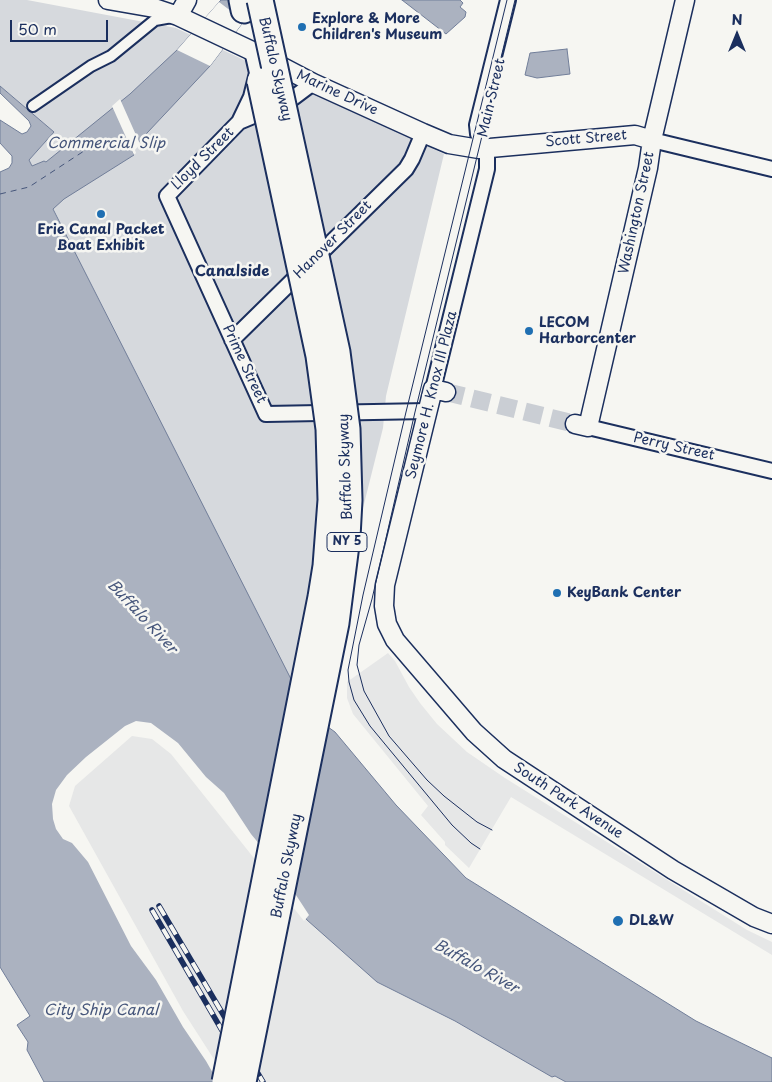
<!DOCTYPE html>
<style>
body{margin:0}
#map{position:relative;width:772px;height:1082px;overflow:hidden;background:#f6f6f2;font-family:"Playpen Sans",sans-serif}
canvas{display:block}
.north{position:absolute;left:712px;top:10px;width:50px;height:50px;-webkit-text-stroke:4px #f6f6f2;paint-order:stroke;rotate:0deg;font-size:14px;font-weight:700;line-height:20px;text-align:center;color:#1b2f5e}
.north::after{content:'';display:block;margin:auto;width:18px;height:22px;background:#1b2f5e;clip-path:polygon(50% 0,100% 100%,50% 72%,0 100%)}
.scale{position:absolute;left:10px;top:20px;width:98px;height:22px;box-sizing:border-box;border:2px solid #1b2f5e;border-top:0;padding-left:6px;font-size:15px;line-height:18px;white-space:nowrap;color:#1b2f5e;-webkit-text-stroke:4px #f6f6f2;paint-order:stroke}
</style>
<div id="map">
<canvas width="772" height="1082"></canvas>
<div class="north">N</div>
<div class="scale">50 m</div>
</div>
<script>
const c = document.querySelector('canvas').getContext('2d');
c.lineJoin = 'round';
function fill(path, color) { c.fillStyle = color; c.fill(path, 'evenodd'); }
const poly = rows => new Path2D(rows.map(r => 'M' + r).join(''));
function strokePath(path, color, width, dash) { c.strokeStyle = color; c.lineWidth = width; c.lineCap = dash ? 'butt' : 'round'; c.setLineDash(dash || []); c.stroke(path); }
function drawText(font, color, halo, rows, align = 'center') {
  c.font = font + ' "Playpen Sans",sans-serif'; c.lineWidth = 5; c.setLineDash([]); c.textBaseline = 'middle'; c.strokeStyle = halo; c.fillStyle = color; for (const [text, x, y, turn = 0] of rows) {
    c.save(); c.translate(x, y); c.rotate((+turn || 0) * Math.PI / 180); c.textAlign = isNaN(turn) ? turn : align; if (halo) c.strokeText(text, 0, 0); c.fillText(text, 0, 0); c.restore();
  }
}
const built = poly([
 [388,653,395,661,409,687,420,703,437,724,467,752,505,778,747,930,772,942,772,955,511,797,469,868,445,845,445,842,421,815,428,806,353,714,347,698,347,682],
 [131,733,153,736,173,752,377,982,454,1021,566,1082,226,1082,181,1012,66,806,72,785]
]);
const green = poly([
 [0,0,27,0,176,28,444,154,386,396,383,428,362,512,331,506,303,709,29,160,54,132,0,86]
]);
const water = poly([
 [221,0,265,0,244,21,210,66,132,149,134,155,64,199,53,209,295,687,303,709,335,732,396,805,466,878,696,1021,772,1058,772,1082,566,1082,555,1076,552,1077,455,1021,377,982,307,920,173,752,153,736,132,733,72,785,66,806,181,1012,226,1082,44,1082,27,1050,28,1042,17,1025,30,1016,0,967,0,172,9,168,12,163,12,156,0,143,0,120,22,134,27,132,31,126,29,121,0,93,0,86,54,132,29,160,32,166,44,161,46,162,130,94,177,50,221,0],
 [402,0,460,0,463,3,460,7,466,12,465,17,446,34,402,0],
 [567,49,570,74,537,78,525,75,530,53,567,49]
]);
const pier = poly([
 [219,2,244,21,210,66,177,50],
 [120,99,140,144,135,150,136,153,134,155,112,106],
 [136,721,151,723,178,743,206,777,224,793,251,834,293,885,294,892,309,915,304,921,171,754,152,739,132,736,75,786,69,806,183,1011,228,1081,218,1082,206,1061,183,1027,156,980,131,946,88,862,72,843,63,839,56,829,53,819,52,804,56,790,67,775,86,757,125,726]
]);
const ferry = poly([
 [0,194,29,187,84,151,75,139]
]);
const tertiaryTunnel = poly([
 [446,392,575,424]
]);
const pedestrian = poly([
 [33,106,91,66,111,56,155,20,172,17]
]);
const minor = poly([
 [252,51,257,73,251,97,239,122,289,101,313,83],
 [239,122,167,196,266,414,427,411],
 [652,140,772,169],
 [232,340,406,169,412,159,423,133],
 [433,389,487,169,487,156,478,134,477,125,508,0],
 [588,427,772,471]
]);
const tertiary = poly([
 [108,0,154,8,178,16,252,51,313,83,423,133,449,144,479,149,635,135,652,140],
 [178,16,187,0],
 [446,392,433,389,385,585,384,606,387,624,395,640,474,732,504,759,673,870,754,917,772,924],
 [575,424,588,427,648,168,652,140,685,0]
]);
const motorway = poly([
 [242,0,244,10]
]);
const tram = poly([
 [492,830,477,822,444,796,427,780,389,736,364,691,357,665,359,645,372,599,415,412,515,0],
 [480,849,471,843,452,825,370,726,354,700,349,682,348,670,363,595,406,412,507,0]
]);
const rail = poly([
 [159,906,263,1082],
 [152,910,252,1082]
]);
const motorwayBridge = poly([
 [225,1082,321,597,326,566,331,500,329,429,319,356,260,81],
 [243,1082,336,623,347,537,349,500,347,429,337,352,260,0]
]);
const markers = [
 [302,27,5,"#1f6fb2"],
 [101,214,5,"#1f6fb2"],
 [529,331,5,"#1f6fb2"],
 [557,593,5,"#1f6fb2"],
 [618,921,6,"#1f6fb2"]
];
const shields = [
 [347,542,40]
];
const shieldNames = [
 ["NY 5",347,542]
];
const poiNames = [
 ["Explore & More",312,19],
 ["Children's Museum",312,35],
 ["Erie Canal Packet",101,230,"center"],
 ["Boat Exhibit",101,246,"center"],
 ["LECOM",539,323],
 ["Harborcenter",539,339],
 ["KeyBank Center",567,593],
 ["DL&W",629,921]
];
const streetNames = [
 ["Buffalo Skyway",275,69,77],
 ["Marine Drive",337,93,25],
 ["Main Street",492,98,-77],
 ["Scott Street",586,139,-5],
 ["Lloyd Street",203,159,-45],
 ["Washington Street",637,213,-78],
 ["Hanover Street",333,240,-45],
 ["Prime Street",244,364,65],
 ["Seymore H. Knox III Plaza",432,395,-76],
 ["Perry Street",674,447,13],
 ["Buffalo Skyway",346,467,-92],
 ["South Park Avenue",568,801,33],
 ["Buffalo Skyway",287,866,-79]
];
const waterNames = [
 ["Commercial Slip",106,144],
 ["Buffalo River",142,617,47],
 ["Buffalo River",476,967,29],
 ["City Ship Canal",101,1011]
];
const neighbourhoodNames = [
 ["Canalside",232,272]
];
fill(built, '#e6e7e7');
fill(green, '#d6d9dd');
fill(water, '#abb2c0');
strokePath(water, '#717e99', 1);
fill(pier, '#f6f6f2');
strokePath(ferry, '#46567b', 1, [6, 5]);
strokePath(tertiaryTunnel, '#caced4', 18, [18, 9]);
strokePath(pedestrian, '#1b2f5e', 14);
strokePath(minor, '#1b2f5e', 18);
strokePath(tertiary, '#1b2f5e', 21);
strokePath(motorway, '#1b2f5e', 29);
strokePath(pedestrian, '#f6f6f2', 10);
strokePath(minor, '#f6f6f2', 14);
strokePath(tertiary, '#f6f6f2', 18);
strokePath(motorway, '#f6f6f2', 25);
strokePath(tram, '#1b2f5e', 1);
strokePath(rail, '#1b2f5e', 5.5);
strokePath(rail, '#f6f6f2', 4, [11]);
strokePath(motorwayBridge, '#1b2f5e', 29, []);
strokePath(motorwayBridge, '#f6f6f2', 25);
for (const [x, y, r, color] of markers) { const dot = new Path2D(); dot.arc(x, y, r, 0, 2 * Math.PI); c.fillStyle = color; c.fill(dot); strokePath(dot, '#f6f6f2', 2); }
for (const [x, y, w] of shields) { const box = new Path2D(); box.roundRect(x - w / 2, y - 9.5, w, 19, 4); c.fillStyle = '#f6f6f2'; c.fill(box); strokePath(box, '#1b2f5e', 1); }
drawText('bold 12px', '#1b2f5e', null, shieldNames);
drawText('bold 14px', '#1b2f5e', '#f6f6f2', poiNames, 'left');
drawText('14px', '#1b2f5e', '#f6f6f2', streetNames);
drawText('italic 15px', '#46567b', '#f6f6f2', waterNames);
drawText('bold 15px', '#1b2f5e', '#f6f6f2', neighbourhoodNames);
</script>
